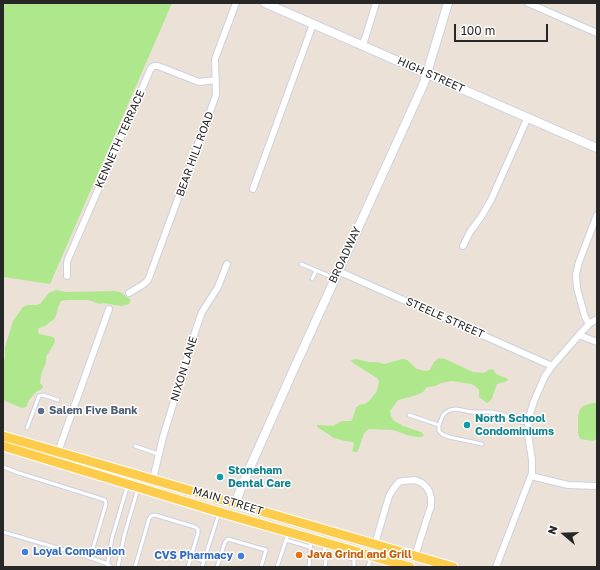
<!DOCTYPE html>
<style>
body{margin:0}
#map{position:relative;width:600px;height:570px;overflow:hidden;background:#ebe1d6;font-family:"Golos Text",sans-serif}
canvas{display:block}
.frame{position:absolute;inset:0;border:4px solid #272727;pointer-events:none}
.north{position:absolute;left:544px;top:514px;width:40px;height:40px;-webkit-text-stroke:3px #fff;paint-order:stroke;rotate:289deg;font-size:11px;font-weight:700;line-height:16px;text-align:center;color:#272727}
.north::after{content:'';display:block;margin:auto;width:14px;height:18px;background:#272727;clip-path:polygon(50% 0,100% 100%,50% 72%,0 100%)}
.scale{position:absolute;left:454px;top:24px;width:94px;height:18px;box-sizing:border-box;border:2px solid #272727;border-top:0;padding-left:5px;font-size:12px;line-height:14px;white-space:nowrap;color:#272727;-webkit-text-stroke:3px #fff;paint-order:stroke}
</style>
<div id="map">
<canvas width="600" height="570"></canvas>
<div class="frame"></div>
<div class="north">N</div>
<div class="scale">100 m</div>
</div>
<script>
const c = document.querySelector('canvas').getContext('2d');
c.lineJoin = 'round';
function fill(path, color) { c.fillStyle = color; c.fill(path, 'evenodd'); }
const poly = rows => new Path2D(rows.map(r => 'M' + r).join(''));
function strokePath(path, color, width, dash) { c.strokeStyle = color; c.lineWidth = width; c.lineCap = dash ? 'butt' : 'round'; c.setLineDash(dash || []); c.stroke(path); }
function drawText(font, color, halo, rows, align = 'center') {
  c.font = font + ' "Golos Text",sans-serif'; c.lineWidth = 3; c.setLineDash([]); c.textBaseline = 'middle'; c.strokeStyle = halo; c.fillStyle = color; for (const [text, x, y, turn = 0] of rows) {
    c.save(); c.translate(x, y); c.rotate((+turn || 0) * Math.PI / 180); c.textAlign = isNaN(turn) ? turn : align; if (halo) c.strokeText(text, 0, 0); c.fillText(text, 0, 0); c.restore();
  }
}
const green = poly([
 [3,3,172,3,50,284,3,277],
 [56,290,66,292,114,291,120,292,131,300,129,304,121,306,103,303,100,304,88,300,67,300,61,301,58,307,57,312,55,318,45,326,39,328,38,331,39,334,53,337,55,339,54,344,46,357,46,363,41,374,40,383,43,386,43,388,36,392,29,400,26,407,22,408,3,400,3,363,5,358,5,347,13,321,23,307,27,305,37,305,40,304,49,293],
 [439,358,445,359,473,372,484,373,488,370,493,369,496,374,506,378,508,379,507,381,505,382,500,383,497,384,492,398,490,401,487,403,480,398,479,396,479,390,475,386,471,384,452,381,441,383,435,386,427,387,423,392,417,395,398,400,390,411,391,416,393,420,403,426,421,432,424,435,422,437,418,437,407,435,393,430,369,429,364,433,359,448,357,452,355,452,352,451,354,445,353,442,345,441,334,438,317,427,317,425,320,425,333,426,342,421,351,421,352,420,356,408,359,405,365,404,369,401,377,391,379,381,377,378,353,363,351,360,356,359,369,362,377,362,384,364,403,359,407,360,417,369,426,371,430,370,434,362],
 [592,403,597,403,597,439,592,441,580,439,578,433,578,416,580,409,583,406]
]);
const lane = poly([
 [301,264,334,278],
 [312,279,316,271],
 [409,415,439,425,443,415,445,413,450,410,456,409,472,412,492,412,501,414,521,422,528,423],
 [439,425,439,431,442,434,449,437,482,444],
 [27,428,39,396,43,395,58,400],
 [135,446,158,454],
 [3,467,19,473,105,500,106,504,90,558],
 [3,532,85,556,108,564,111,567],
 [286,540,310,547],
 [324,544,326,559,325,567],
 [343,550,342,556,354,559],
 [191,557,204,561],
 [107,567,112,538,131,474],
 [118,567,124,536,141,478],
 [135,567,149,519,151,516,155,515,195,527,198,529,198,533,188,567],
 [202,567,219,513],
 [217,567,225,542,228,539,266,550,261,567],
 [277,567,288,534],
 [309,567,311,539],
 [354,567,354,553],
 [368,567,371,558]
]);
const street = poly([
 [528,3,597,33],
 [363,45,376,3],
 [253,189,313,24],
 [463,246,470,232,481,217,491,200,528,117],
 [338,271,552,366],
 [67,276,67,263,68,259,151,68,154,66,158,66,199,82,216,80],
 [129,293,144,284,148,280,150,275,216,95,215,59,236,3],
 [589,324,585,317,583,310,577,288,576,274,579,262,597,215],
 [579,335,597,342],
 [58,452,109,309],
 [531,476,568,485,597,486],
 [153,479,163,437,196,329,202,312,218,287,227,264],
 [375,544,389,496,394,488,399,482,403,481,415,480,422,483,427,488,429,491,431,498,431,507,429,512,415,556],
 [496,567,532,473,532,460,528,434,529,417,534,401,545,376,552,366,579,335,589,324,597,319]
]);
const secondary = poly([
 [265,3,597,148],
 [235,504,243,483,293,371,424,83,448,3]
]);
const primary = poly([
 [3,436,453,567],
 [3,446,219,512,410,567]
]);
const markers = [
 [41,411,4,"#5c6f8a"],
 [467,425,4,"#0f9aa8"],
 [220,477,4,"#0f9aa8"],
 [25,552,4,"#3f7fe0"],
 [299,555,4,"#e8710a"],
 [241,556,4,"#3f7fe0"]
];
const streetNames = [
 ["HIGH STREET",431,75,24],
 ["KENNETH TERRACE",120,139,-66],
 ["BEAR HILL ROAD",195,154,-70],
 ["BROADWAY",345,255,-65],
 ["STEELE STREET",445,318,24],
 ["NIXON LANE",184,369,-73],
 ["MAIN STREET",228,501,17]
];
const serviceNames = [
 ["Salem Five Bank",49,411]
];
const cultureNames = [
 ["North School",475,419],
 ["Condominiums",475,432],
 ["Stoneham",228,471],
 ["Dental Care",228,484]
];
const shopNames = [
 ["Loyal Companion",33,552],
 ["CVS Pharmacy",233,556,"right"]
];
const foodNames = [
 ["Java Grind and Grill",307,555]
];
fill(green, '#afe78d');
strokePath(lane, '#cbd0e2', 5);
strokePath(street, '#cbd0e2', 8);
strokePath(secondary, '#cbd0e2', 10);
strokePath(primary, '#fff', 11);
strokePath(lane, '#fff', 3);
strokePath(street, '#fff', 6);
strokePath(secondary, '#fff', 8);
strokePath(primary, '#fccc4a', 9);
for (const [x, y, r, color] of markers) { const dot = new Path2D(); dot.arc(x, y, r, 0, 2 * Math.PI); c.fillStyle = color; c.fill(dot); strokePath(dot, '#fff', 1.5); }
drawText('11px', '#272727', '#fff', streetNames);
drawText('bold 11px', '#4e5e75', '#fff', serviceNames, 'left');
drawText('bold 11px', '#0d838f', '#fff', cultureNames, 'left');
drawText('bold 11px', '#366cbe', '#fff', shopNames, 'left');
drawText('bold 11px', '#c56008', '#fff', foodNames, 'left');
</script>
